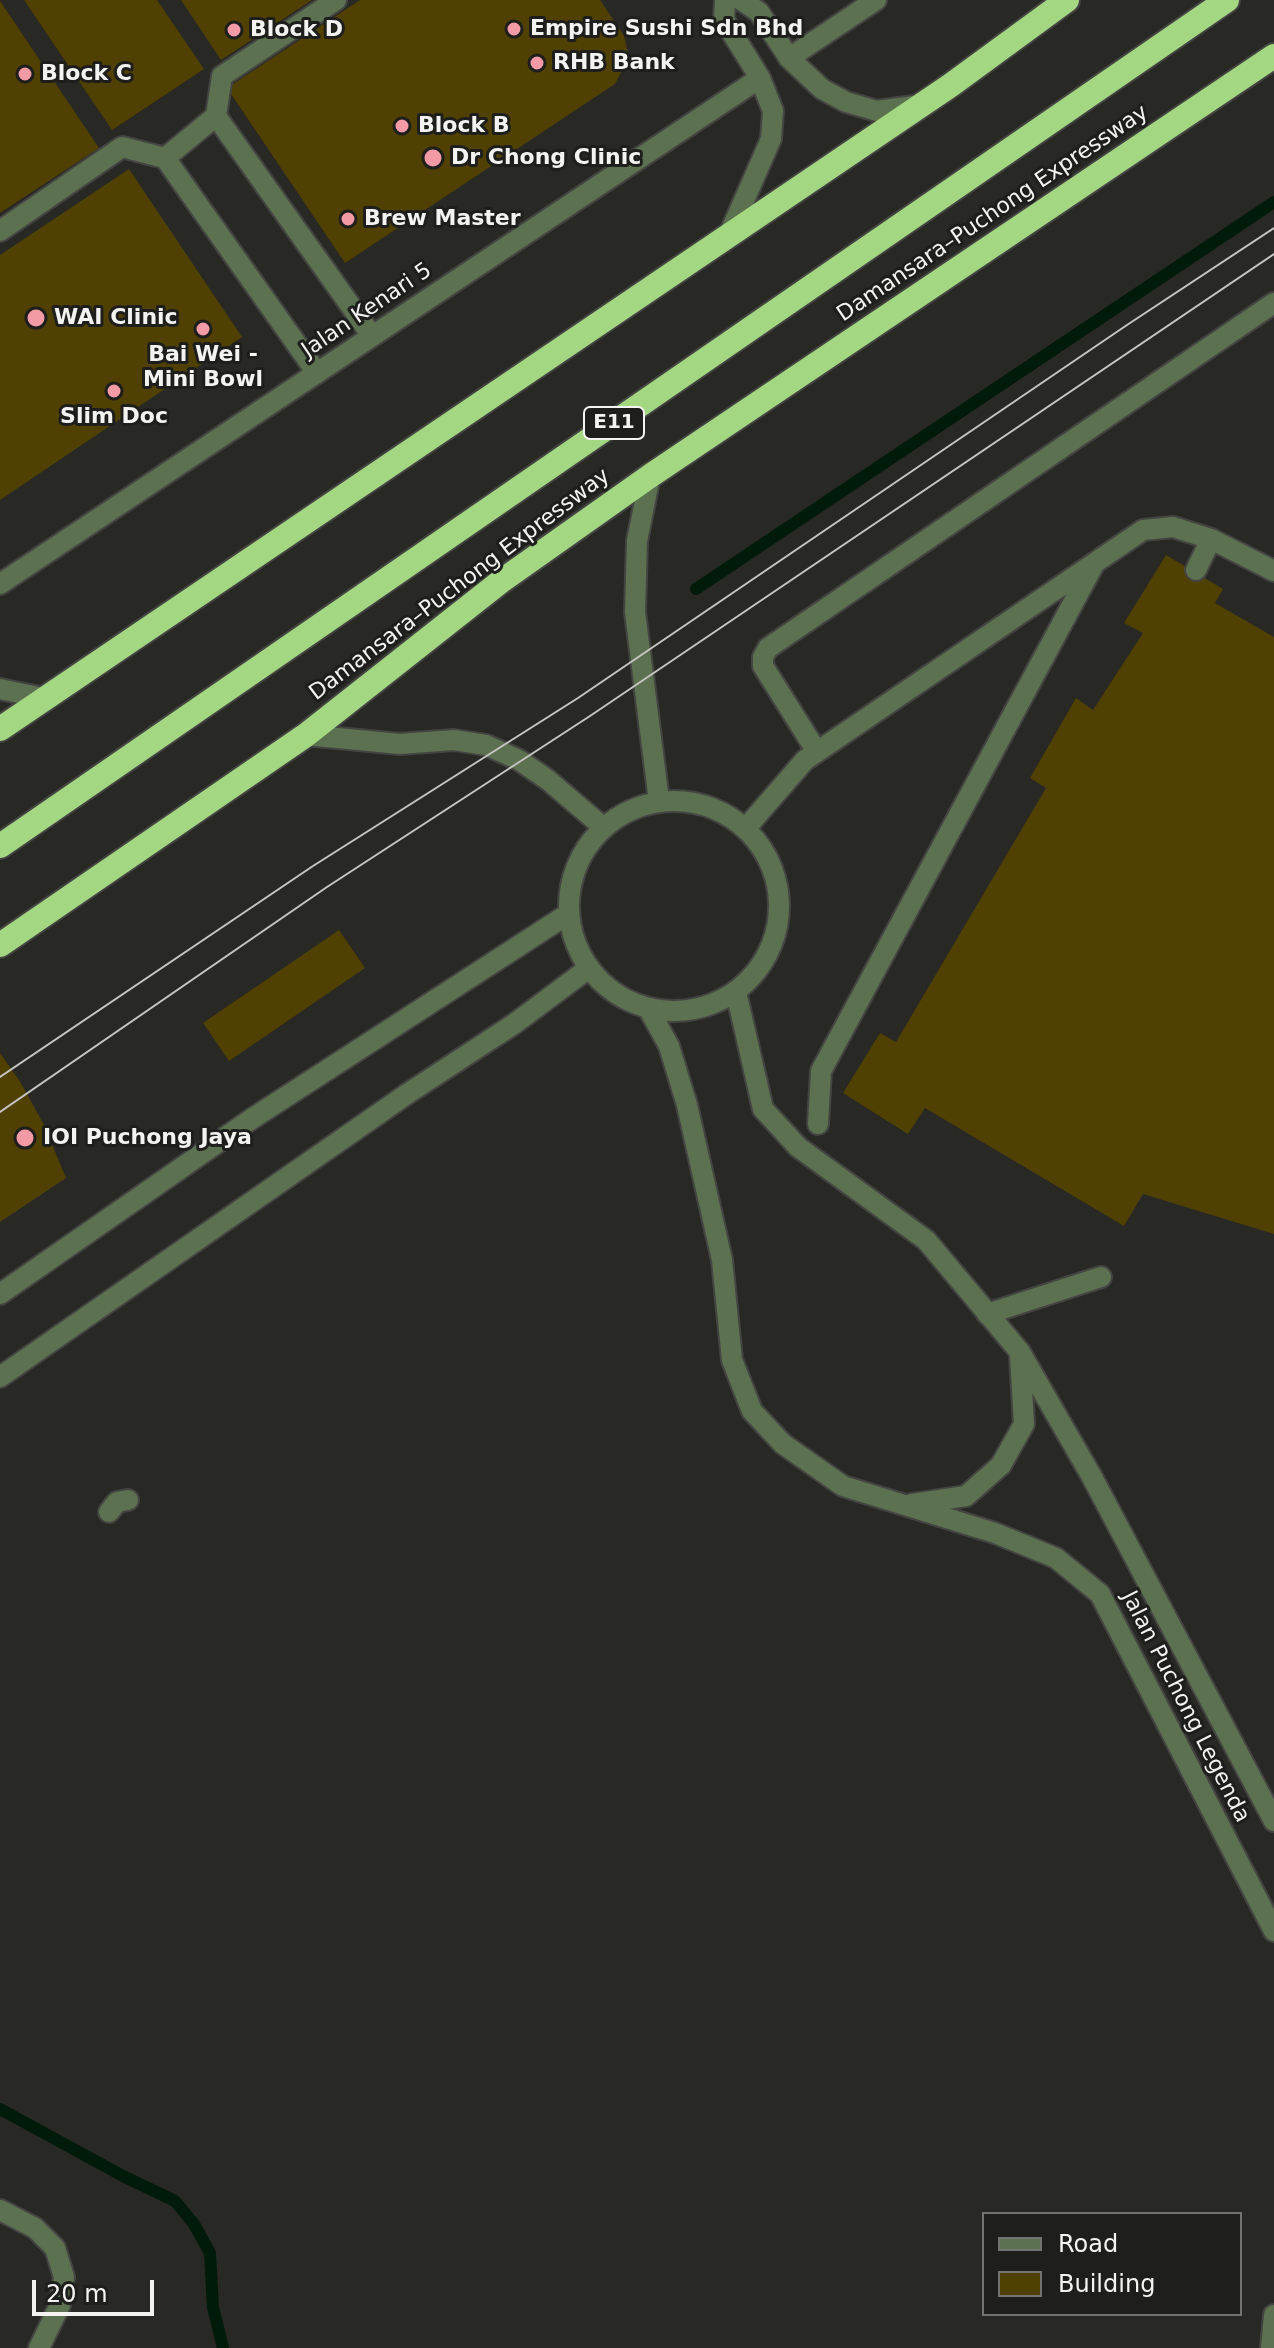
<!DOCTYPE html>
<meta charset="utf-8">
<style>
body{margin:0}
#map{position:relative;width:1274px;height:2348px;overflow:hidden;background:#282825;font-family:"DejaVu Sans",sans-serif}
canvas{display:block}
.legend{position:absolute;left:982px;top:2212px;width:260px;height:104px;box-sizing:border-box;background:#1e1e1c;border:2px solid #737371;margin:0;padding:10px 14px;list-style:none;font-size:24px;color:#f3f3f1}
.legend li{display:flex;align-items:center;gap:16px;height:40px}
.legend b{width:40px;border:2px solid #737371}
.scale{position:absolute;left:32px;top:2280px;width:122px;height:36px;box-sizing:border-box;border:4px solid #f3f3f1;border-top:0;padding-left:10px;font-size:24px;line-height:28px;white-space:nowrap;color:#f3f3f1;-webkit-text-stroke:6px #1e1e1c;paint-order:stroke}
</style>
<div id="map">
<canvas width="1274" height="2348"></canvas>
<ul class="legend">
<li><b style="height:10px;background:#5c714f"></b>Road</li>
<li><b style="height:22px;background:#504002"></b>Building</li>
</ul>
<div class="scale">20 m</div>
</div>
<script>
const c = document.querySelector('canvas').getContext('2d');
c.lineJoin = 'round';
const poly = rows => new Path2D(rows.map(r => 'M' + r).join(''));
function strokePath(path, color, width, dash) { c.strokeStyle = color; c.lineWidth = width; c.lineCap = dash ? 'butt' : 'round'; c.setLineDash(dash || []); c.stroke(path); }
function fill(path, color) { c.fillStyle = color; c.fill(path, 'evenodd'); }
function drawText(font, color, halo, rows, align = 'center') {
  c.font = font + ' "DejaVu Sans",sans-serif'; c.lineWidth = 6; c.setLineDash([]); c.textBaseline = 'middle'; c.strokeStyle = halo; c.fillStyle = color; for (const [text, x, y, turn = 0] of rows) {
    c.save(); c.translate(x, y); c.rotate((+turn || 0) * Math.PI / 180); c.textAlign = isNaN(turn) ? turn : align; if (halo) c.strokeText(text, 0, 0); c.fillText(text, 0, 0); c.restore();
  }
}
const stream = poly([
 [696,589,1274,202],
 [0,2109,123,2176,175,2201,194,2224,210,2253,213,2307,223,2348]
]);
const building = poly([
 [24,0,157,0,204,69,112,130],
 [181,0,312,0,221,60],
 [360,0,600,0,624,36,629,57,615,84,345,263,227,88],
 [0,1,99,148,0,213],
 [129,169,242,337,0,500,0,255],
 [1166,555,1223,589,1215,603,1274,637,1274,1234,1143,1194,1124,1226,925,1108,908,1134,843,1093,880,1033,896,1042,1046,788,1030,778,1076,698,1093,710,1143,633,1124,623],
 [339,930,365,968,229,1061,203,1023],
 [0,1053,21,1083,44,1125,66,1178,0,1222]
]);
const service = poly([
 [216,116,372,336],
 [165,158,216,116,222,76,336,0],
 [0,231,122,147,165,158,317,373],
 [1196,570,1211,539],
 [817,752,763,666,763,657,768,648,1274,303],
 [746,828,805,760,1143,530,1173,527,1211,539,1274,571],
 [818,1124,821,1071,1093,566],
 [0,1294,253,1118,568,914],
 [987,1314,1101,1277],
 [0,1377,407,1094,514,1024,589,968],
 [109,1512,117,1502,128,1500],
 [0,2210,35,2228,55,2248,64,2277,60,2305,39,2348]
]);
const minor = poly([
 [725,0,724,20,760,78,773,111,771,139,728,237],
 [741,0,759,12,789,58,822,89,846,102,877,111,921,105],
 [789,58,876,0],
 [650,476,637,541,635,612,659,801],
 [0,584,760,78],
 [0,689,43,698],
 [306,735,400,744,454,740,486,745,519,760,548,780,603,827],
 '569 906a105 105 0 1 1 210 0a105 105 0 1 1-210 0Z',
 [736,992,763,1109,798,1147,926,1240,1020,1352,1092,1477,1274,1821],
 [648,1008,669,1046,687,1105,722,1260,732,1360,752,1411,783,1444,843,1486,995,1533,1056,1558,1100,1594,1274,1931],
 [912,1504,966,1496,1001,1465,1024,1424,1020,1356],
 [1271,2348,1274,2315]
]);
const motorway = poly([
 [0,729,951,85,1067,0],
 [0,846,1227,0],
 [0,945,306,735,500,582,650,476,1274,56]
]);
const tram = poly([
 [0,1077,313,866,578,698,1127,325,1274,228],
 [0,1112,327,887,590,716,1274,254]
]);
const markers = [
 [514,29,8,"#f39aa7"],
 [234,30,8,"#f39aa7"],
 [537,63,8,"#f39aa7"],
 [25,74,8,"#f39aa7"],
 [402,126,8,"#f39aa7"],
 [433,158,10,"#f39aa7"],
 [348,219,8,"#f39aa7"],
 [36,318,10,"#f39aa7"],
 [203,329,8,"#f39aa7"],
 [114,391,8,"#f39aa7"],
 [25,1138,10,"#f39aa7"]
];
const shields = [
 [614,423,60]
];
const shieldNames = [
 ["E11",614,423]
];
const poiNames = [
 ["Empire Sushi Sdn Bhd",530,29],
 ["Block D",250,30],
 ["RHB Bank",553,63],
 ["Block C",41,74],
 ["Block B",418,126],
 ["Dr Chong Clinic",451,158],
 ["Brew Master",364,219],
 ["WAI Clinic",54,318],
 ["Bai Wei -",203,355,"center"],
 ["Mini Bowl",203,380,"center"],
 ["Slim Doc",114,417,"center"],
 ["IOI Puchong Jaya",43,1138]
];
const streetNames = [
 ["Damansara–Puchong Expressway",993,214,-34],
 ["Jalan Kenari 5",367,311,-34],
 ["Damansara–Puchong Expressway",460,585,-37],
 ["Jalan Puchong Legenda",1185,1707,63]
];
strokePath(stream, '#001b0a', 12);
fill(building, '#504002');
strokePath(service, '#444442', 24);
strokePath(minor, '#444442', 24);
strokePath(motorway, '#444442', 28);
strokePath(service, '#5c714f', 20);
strokePath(minor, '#5c714f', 20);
strokePath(motorway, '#a3d781', 24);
strokePath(tram, '#c5c5c3', 2);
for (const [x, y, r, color] of markers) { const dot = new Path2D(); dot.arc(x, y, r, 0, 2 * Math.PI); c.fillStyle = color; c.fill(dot); strokePath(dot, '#1e1e1c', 3); }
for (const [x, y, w] of shields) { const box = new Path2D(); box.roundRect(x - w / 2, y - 16, w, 32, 6); c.fillStyle = '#1e1e1c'; c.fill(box); strokePath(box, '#f3f3f1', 2); }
drawText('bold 20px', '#f3f3f1', null, shieldNames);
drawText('bold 22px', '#f3f3f1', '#1e1e1c', poiNames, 'left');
drawText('22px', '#f3f3f1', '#1e1e1c', streetNames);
</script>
